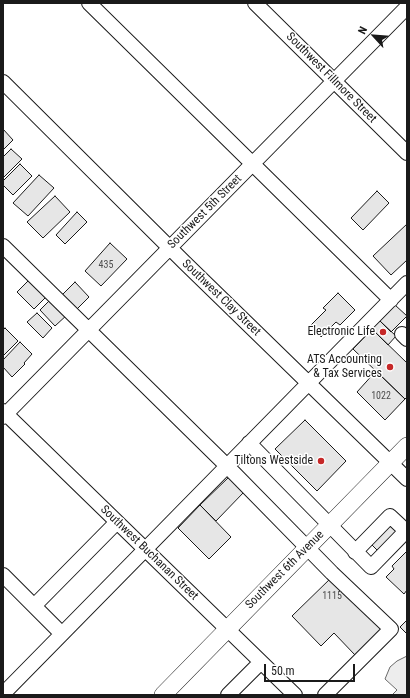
<!DOCTYPE html>
<style>
body{margin:0}
#map{position:relative;width:410px;height:698px;overflow:hidden;background:#fff;font-family:"Roboto Condensed",sans-serif}
canvas{display:block}
.frame{position:absolute;inset:0;border:4px solid #1a1a1a;pointer-events:none}
.north{position:absolute;left:354px;top:16px;width:40px;height:40px;-webkit-text-stroke:3px #fff;paint-order:stroke;rotate:296deg;font-size:11px;font-weight:700;line-height:16px;text-align:center;color:#1a1a1a}
.north::after{content:'';display:block;margin:auto;width:14px;height:18px;background:#1a1a1a;clip-path:polygon(50% 0,100% 100%,50% 72%,0 100%)}
.scale{position:absolute;left:264px;top:664px;width:91px;height:18px;box-sizing:border-box;border:2px solid #1a1a1a;border-top:0;padding-left:5px;font-size:12px;line-height:14px;white-space:nowrap;color:#1a1a1a;-webkit-text-stroke:3px #fff;paint-order:stroke}
</style>
<div id="map">
<canvas width="410" height="698"></canvas>
<div class="frame"></div>
<div class="north">N</div>
<div class="scale">50 m</div>
</div>
<script>
const c = document.querySelector('canvas').getContext('2d');
c.lineJoin = 'round';
function fill(path, color) { c.fillStyle = color; c.fill(path, 'evenodd'); }
const poly = rows => new Path2D(rows.map(r => 'M' + r).join(''));
function strokePath(path, color, width, dash) { c.strokeStyle = color; c.lineWidth = width; c.lineCap = dash ? 'butt' : 'round'; c.setLineDash(dash || []); c.stroke(path); }
function drawText(font, color, halo, rows, align = 'center') {
  c.font = font + ' "Roboto Condensed",sans-serif'; c.lineWidth = 3; c.setLineDash([]); c.textBaseline = 'middle'; c.strokeStyle = halo; c.fillStyle = color; for (const [text, x, y, turn = 0] of rows) {
    c.save(); c.translate(x, y); c.rotate((+turn || 0) * Math.PI / 180); c.textAlign = isNaN(turn) ? turn : align; if (halo) c.strokeText(text, 0, 0); c.fillText(text, 0, 0); c.restore();
  }
}
const green = poly([
 [407,656,407,695,392,695,397,690,385,679,390,667,397,661,407,656]
]);
const building = poly([
 [3,129,13,140,3,150,3,129],
 [11,149,22,159,3,178,3,157,11,149],
 [20,164,32,176,13,195,3,185,3,181,20,164],
 [39,175,54,188,28,216,13,203,39,175],
 [377,191,389,203,363,230,351,218,377,191],
 [55,196,70,212,43,238,27,222,55,196],
 [77,212,87,222,65,244,56,235,77,212],
 [407,224,407,260,391,275,373,256,407,224],
 [110,243,127,259,101,286,85,271,110,243],
 [30,279,48,295,34,309,17,292,30,279],
 [75,282,89,297,73,313,59,298,75,282],
 [338,293,355,310,340,325,336,322,321,337,310,326,326,310,323,308,338,293],
 [52,298,68,314,55,326,40,310,52,298],
 [395,305,407,316,391,332,380,321,395,305],
 [37,313,52,328,43,338,27,322,37,313],
 [380,321,396,336,388,345,372,329,380,321],
 [5,328,18,341,3,356,3,330,5,328],
 [372,329,407,363,407,397,405,399,353,349,372,329],
 [20,342,32,354,24,363,25,364,12,377,3,367,3,360,20,342],
 [376,371,405,399,385,420,357,392,376,371],
 [305,420,346,461,317,491,275,449,305,420],
 [229,477,244,492,216,521,200,505,229,477],
 [200,505,231,537,209,559,178,528,200,505],
 [389,519,399,529,378,551,368,541,389,519],
 [407,551,407,590,404,594,386,577,394,569,392,566,407,551],
 [332,577,382,628,355,655,334,633,321,646,292,616,332,577],
 [407,620,407,634,400,627,407,620]
]);
const minor = poly([
 [89,3,391,300],
 [255,3,407,153],
 [3,82,184,262,407,479],
 [3,246,227,466,332,573,391,629,325,695],
 [402,334,407,339],
 [3,411,295,695],
 [3,417,407,7],
 [249,443,371,567,407,530],
 [355,552,390,516,406,531],
 [3,575,62,634],
 [34,606,117,522],
 [3,694,407,283],
 [228,695,261,662]
]);
const major = poly([
 [163,695,407,446]
]);
const markers = [
 [383,332,4,"#c62828"],
 [390,367,4,"#c62828"],
 [321,461,4,"#c62828"]
];
const numberNames = [
 ["435",106,265],
 ["1022",381,396],
 ["1115",332,596]
];
const streetNames = [
 ["Southwest Fillmore Street",331,78,45],
 ["Southwest 5th Street",205,212,-45],
 ["Southwest Clay Street",221,298,44],
 ["Southwest Buchanan Street",149,553,44],
 ["Southwest 6th Avenue",285,570,-45]
];
const poiNames = [
 ["Electronic Life",375,332],
 ["ATS Accounting",382,360],
 ["& Tax Services",382,374],
 ["Tiltons Westside",313,461]
];
fill(green, '#ededed');
strokePath(green, '#6a6a6a', 1);
fill(building, '#e6e6e6');
strokePath(building, '#1a1a1a', 1);
strokePath(minor, '#1a1a1a', 16);
strokePath(major, '#1a1a1a', 18);
strokePath(minor, '#fff', 14);
strokePath(major, '#fff', 17);
for (const [x, y, r, color] of markers) { const dot = new Path2D(); dot.arc(x, y, r, 0, 2 * Math.PI); c.fillStyle = color; c.fill(dot); strokePath(dot, '#fff', 1.5); }
drawText('10px', '#4d4d4d', null, numberNames);
drawText('12px', '#1a1a1a', '#fff', streetNames);
drawText('12px', '#1a1a1a', '#fff', poiNames, 'right');
</script>
